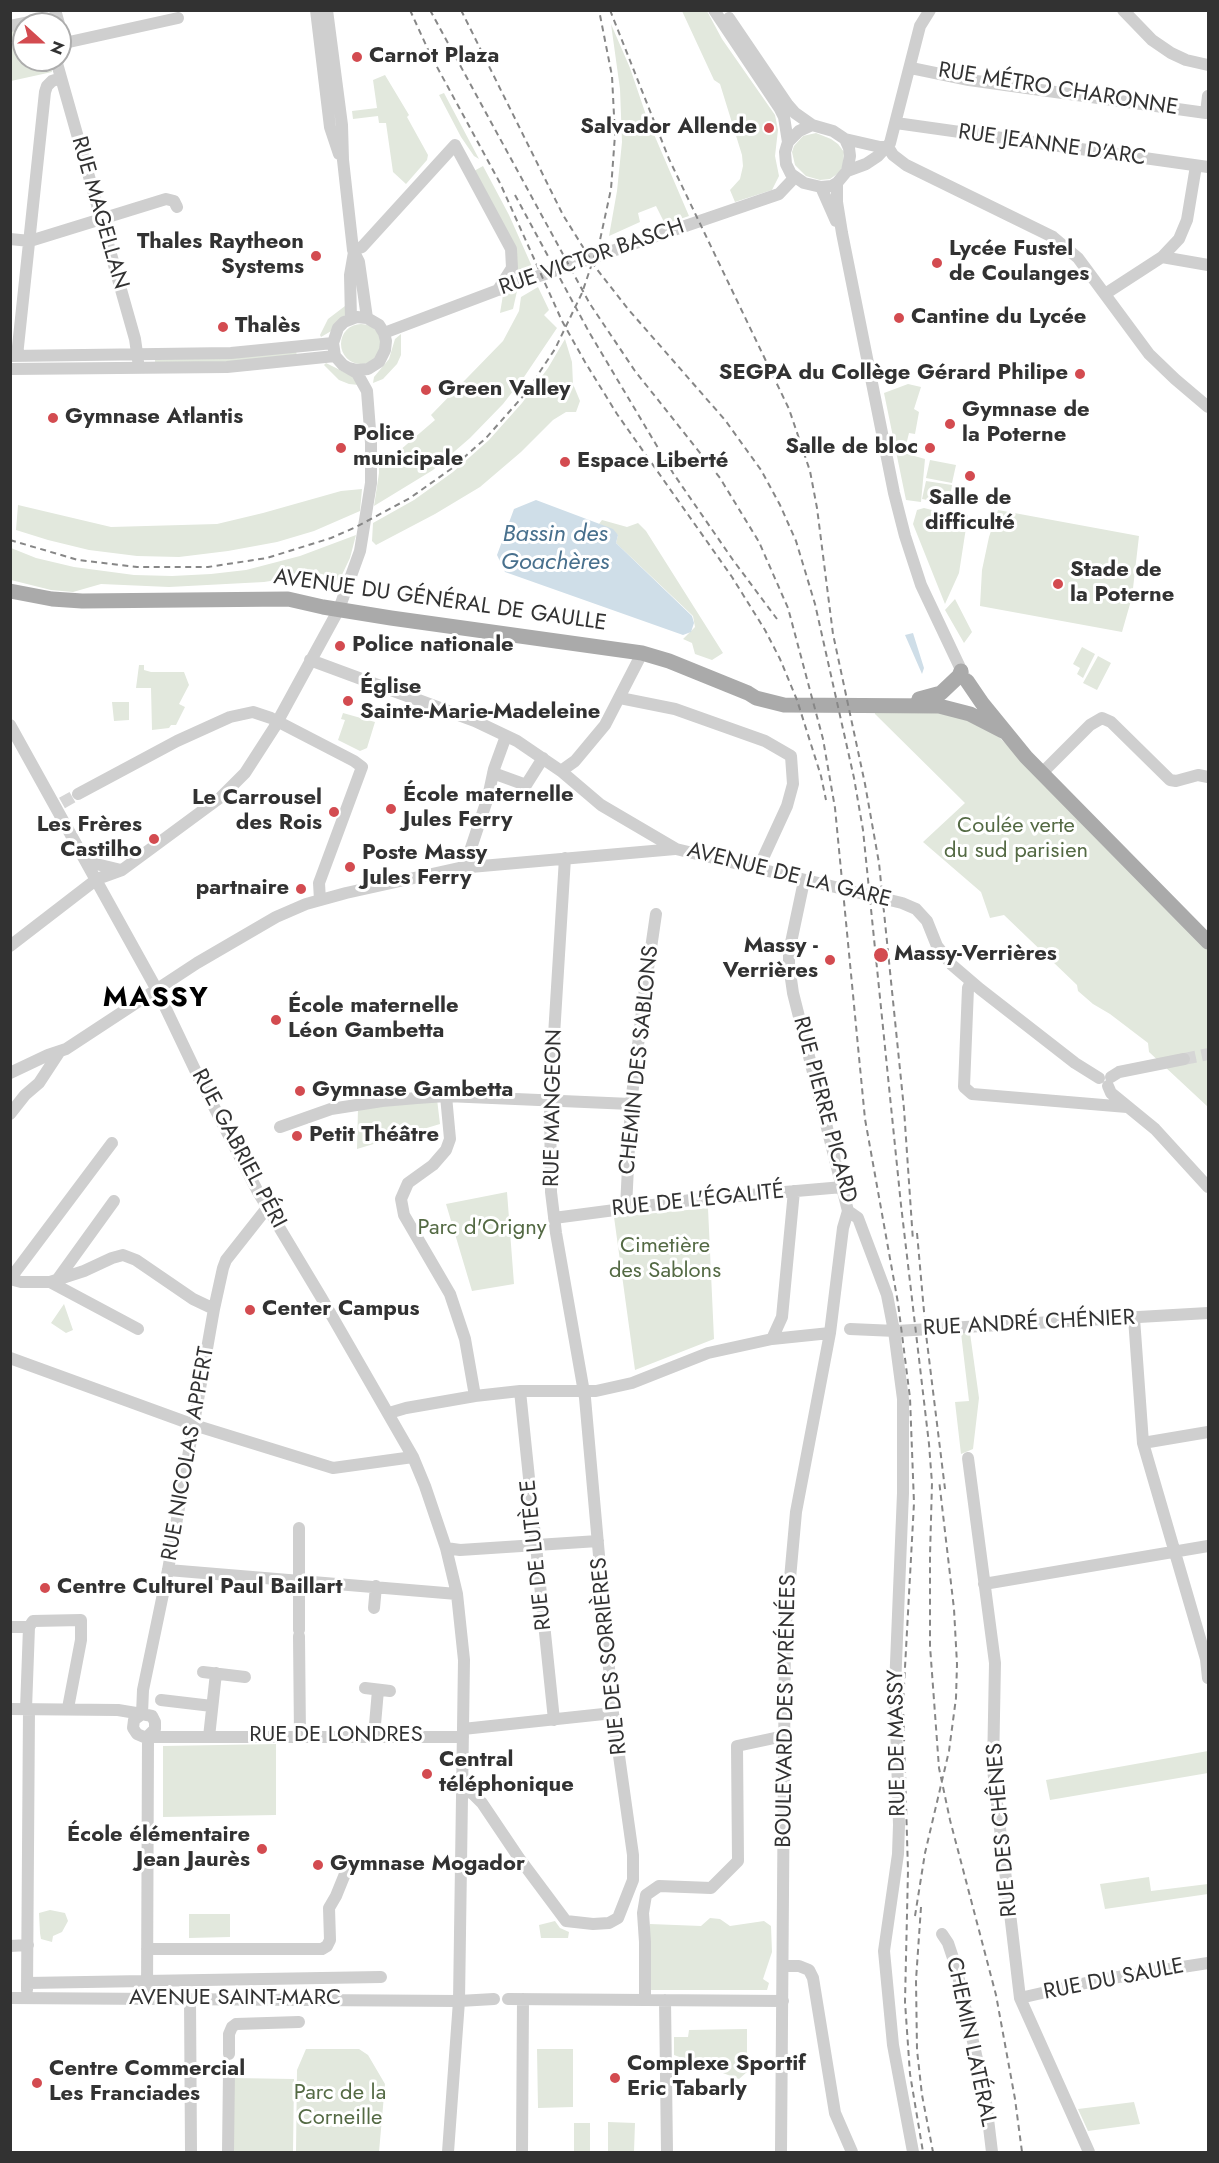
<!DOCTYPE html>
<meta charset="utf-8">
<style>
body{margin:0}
#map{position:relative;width:1219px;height:2163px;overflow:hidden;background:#fff;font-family:Jost,sans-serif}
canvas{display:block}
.frame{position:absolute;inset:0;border:12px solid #323232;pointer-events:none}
.north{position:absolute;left:12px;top:12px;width:60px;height:60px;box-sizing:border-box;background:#fff;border:2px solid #adadad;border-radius:50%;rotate:111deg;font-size:16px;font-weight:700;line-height:24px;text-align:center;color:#323232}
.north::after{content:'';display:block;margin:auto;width:21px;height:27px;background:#d34b50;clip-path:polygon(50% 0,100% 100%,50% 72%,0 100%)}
</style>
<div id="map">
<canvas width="1219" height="2163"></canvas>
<div class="frame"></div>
<div class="north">N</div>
</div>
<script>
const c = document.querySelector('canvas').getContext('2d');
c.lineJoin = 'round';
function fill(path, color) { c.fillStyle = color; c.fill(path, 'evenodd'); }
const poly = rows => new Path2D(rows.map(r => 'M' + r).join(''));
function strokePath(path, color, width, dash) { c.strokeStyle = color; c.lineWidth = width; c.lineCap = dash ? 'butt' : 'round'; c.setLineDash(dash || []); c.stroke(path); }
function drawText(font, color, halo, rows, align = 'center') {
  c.font = font + ' Jost,sans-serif'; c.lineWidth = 6; c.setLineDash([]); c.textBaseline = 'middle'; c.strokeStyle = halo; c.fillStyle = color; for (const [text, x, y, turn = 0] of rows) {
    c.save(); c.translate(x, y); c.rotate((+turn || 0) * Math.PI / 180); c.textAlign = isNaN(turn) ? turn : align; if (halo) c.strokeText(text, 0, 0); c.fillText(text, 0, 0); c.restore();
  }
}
const green = poly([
 [682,11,707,11,722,39,775,115,778,130,775,156,779,176,772,190,735,202,730,190,740,179,743,166,742,155,720,84,714,80],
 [611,24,630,68,647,118,689,216,665,224,656,206,638,213,640,222,609,236,617,191,622,142,620,89],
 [24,28,24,60,49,60,52,72,11,81,10,30],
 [385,75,409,115,407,117,428,155,427,160,406,184,393,172,386,123,379,123,378,116,353,119,352,111,377,108,373,80],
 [444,93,479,159,474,156,461,137,439,95],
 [816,133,831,139,838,144,844,152,843,165,840,172,830,179,820,180,806,176,795,165,792,152,794,146,803,136],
 [483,166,509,215,534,271,519,278,517,275,513,273,516,267,474,171],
 [538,287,549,310,544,315,557,328,524,377,503,404,470,438,433,470,374,506,379,473,379,454,389,454,392,457,435,420,431,415,503,341,519,311,521,297],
 [517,291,513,309,500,313,503,295],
 [345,306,346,314,333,330,321,337,320,335,328,319],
 '341 344a20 20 0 1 1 40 0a20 20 0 1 1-40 0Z',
 [401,334,401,355,397,364,383,379,373,383,374,377,389,359,395,339],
 [565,339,572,362,573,384,580,401,576,412,566,412,553,420,521,452,480,487,435,514,376,545,372,541,373,523,414,500,453,472,489,440,522,403,548,368],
 [296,351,297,356,234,362,155,363,155,358],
 [326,363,352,376,359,385,349,384,339,380,324,365],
 [908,384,921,387,914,409,919,412,915,434,909,433,904,453,925,459,921,502,906,500,884,393],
 [930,460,956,465,952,483,926,478],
 [926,481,952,485,949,504,922,499],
 [362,489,360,511,314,531,277,542,228,551,179,557,137,556,89,550,48,540,16,530,18,505,111,527,217,524,263,513,341,491],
 [924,508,932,510,936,514,968,515,959,573,945,604,913,524,917,510],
 [998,510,1139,536,1132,597,1122,632,980,606,982,570,989,537],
 [602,520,627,527,638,523,646,531,723,653,712,660,695,654,692,643,683,639,695,627,693,616,616,543,618,535,599,524],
 [356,535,350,558,339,581,322,574,312,572,292,574,283,579,264,582,169,587,101,584,73,592,51,590,11,580,11,548,36,558,74,567,134,575,172,576,211,574,246,570,300,556],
 [955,599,972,632,964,643,945,610],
 [1082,647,1095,654,1083,678,1077,674,1080,668,1073,664],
 [1098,656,1111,663,1097,690,1083,683],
 [139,665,144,665,144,670,151,672,184,672,189,685,179,704,185,707,176,725,171,725,169,728,152,730,151,688,136,688],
 [112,702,129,702,129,720,114,721],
 [935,708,991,729,1208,946,1208,1107,1149,1052,1148,1043,1110,1014,1093,1004,1078,991,1077,985,1004,915,990,918,981,892,923,842,965,803,875,714,874,709],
 [343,713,375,722,367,748,360,751,338,740,345,720,341,719],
 [437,1099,440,1124,357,1149,358,1108],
 [507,1192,514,1284,472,1291,446,1204],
 [708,1208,714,1339,635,1370,614,1217],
 [64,1304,73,1330,66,1333,51,1323],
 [961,1333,970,1333,979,1398,973,1449,961,1454,955,1402,969,1401],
 [276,1744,276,1815,163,1817,163,1746],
 [1208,1751,1208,1773,1050,1800,1046,1780],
 [1149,1877,1151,1891,1208,1884,1208,1894,1105,1909,1100,1884],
 [50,1910,65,1913,68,1921,62,1932,53,1936,52,1942,41,1939,40,1933,39,1913],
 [189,1914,230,1914,230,1937,189,1938],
 [710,1918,720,1919,730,1926,764,1921,771,1926,772,1952,763,1979,769,1983,767,1990,649,1990,650,1924,701,1926],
 [555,1921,560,1928,569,1932,568,1938,541,1938,539,1925],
 [747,2029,747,2072,739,2079,674,2055,674,2037,688,2037,689,2030],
 [306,2049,359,2049,368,2055,385,2084,379,2152,296,2152,297,2070],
 [537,2049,573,2049,573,2107,538,2108],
 [233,2078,294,2079,293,2152,233,2152],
 [1134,2102,1140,2124,1088,2131,1078,2109],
 [608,2122,635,2123,634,2152,608,2152],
 [574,2123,590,2123,590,2152,574,2152]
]);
const water = poly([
 [536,500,613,529,618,535,616,543,692,616,694,623,691,632,683,635,505,572,497,555,514,509],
 [913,633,924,668,922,674,905,635]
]);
const minorTunnel = poly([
 [62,803,78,794],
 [1184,1059,1208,1054]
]);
const minor = poly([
 [55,10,59,24],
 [316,10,330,127,339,154],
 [327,10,342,125,343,160,353,250,359,262,367,318],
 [714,10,780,109,784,117,788,142],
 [1123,10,1152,40,1171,53,1186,60,1208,65],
 [729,18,788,105,795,113,812,125],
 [10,26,45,19],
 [60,28,64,43],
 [60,44,178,18],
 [56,60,135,339,138,360],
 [911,68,969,80,1206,113,1208,96],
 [896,123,1208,167],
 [812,125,833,131,845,139,849,148,850,156,847,171,837,183,832,186,821,187,804,183,791,174,786,164,785,152,788,142,799,131,812,125],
 [845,139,880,147,888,147],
 [888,147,893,155,906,165,1053,237,1078,258,1149,354,1175,379,1208,407],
 [847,171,866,164,878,156,890,143,920,26,930,10],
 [837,183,837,202,842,233,894,493,905,536,921,585,965,678],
 [821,187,836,221],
 [10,239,30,241,166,199,174,201,177,207],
 [353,250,362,247,455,145,511,249,512,268,498,290],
 [1162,257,1208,265],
 [1105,294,1162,257,1179,239,1187,220,1196,166],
 [351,319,350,275,354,252],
 [384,333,498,290,779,194,795,177],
 [10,356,231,353,333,343],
 [17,356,45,92,47,86,52,81,61,78],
 [10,369,227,367,335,356],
 [310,660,475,721,517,741,561,771,601,805,676,849,902,903,916,909,927,921,937,946,952,965,980,989,1075,1063,1099,1078],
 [620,698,675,709,765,741,791,756,793,784,787,806,758,869],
 [10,725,157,990,197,1074,258,1192,321,1297,413,1457,425,1486,446,1548,457,1594,464,1660,459,2001,448,2152],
 [561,771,575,761,605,725,639,659],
 [493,773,526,785,543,758],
 [1042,773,1090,725,1102,718,1111,722,1170,780,1176,781,1198,775,1208,777],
 [78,794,177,741,230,717,253,712,271,718,354,761,362,767,319,883,320,900],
 [88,862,121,870],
 [469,867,467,860,488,797,494,769,506,736],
 [804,881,789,952,789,965,793,993,848,1211,858,1218,887,1295,894,1331,903,1399,903,1493,895,1687,899,1825,898,1854,884,1951,893,2045,913,2152],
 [10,946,97,879,122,870,221,797,245,773,274,728,339,609,360,551,371,483,371,443,367,391,357,373,343,365,335,356,333,343,338,328,344,322,357,317,367,318,379,325,384,333,386,341,385,350,379,362,368,369,357,370,349,368],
 [971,982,968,988,964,1087,972,1094,1127,1107],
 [10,1073,48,1055,66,1049,197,963,276,917,306,904,346,893,459,868,675,849],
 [1111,1077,1119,1072,1184,1059],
 [1108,1086,1111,1093,1155,1129,1208,1187],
 [446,1096,450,1139,446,1150,433,1165,408,1183,401,1199,404,1215,450,1294,465,1339,475,1396],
 [10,1114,25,1095,39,1083,60,1051],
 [280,1127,331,1109,382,1101,417,1098,446,1096,631,1104],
 [626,1208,631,1104,643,1003,656,914],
 [554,1218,691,1200,843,1187],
 [10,1279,21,1282,50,1282,84,1271,112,1258,123,1255,136,1260,193,1299,214,1309],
 [10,1279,112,1143],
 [57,1280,114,1201],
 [50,1282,138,1329],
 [1134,1318,1143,1443,1206,1659,1208,1678],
 [850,1329,896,1331,1208,1313],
 [772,1339,782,1317,794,1191],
 [10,1358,194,1425,333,1468,413,1457],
 [520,1391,554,1720],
 [389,1413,406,1408,475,1396,520,1391,596,1391,632,1383,708,1353,772,1339,830,1333],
 [1143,1443,1208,1432],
 [968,1458,995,1663,993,1769,1020,1998,1089,2152],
 [299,1528,299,1630],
 [446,1548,460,1550,598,1541],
 [168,1570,457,1594],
 [984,1584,1208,1546],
 [374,1608,376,1586],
 [10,1627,29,1627,26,1709],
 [29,1627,33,1621,81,1620,81,1640,68,1708],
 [299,1636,300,1737],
 [203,1672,245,1677],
 [365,1688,390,1691],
 [161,1700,212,1706],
 [10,1709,118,1710,142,1714,143,1690,168,1570,214,1309,223,1268,226,1260,267,1208],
 [463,1729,613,1713],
 [148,1736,155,1729,155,1722,152,1716,142,1714,134,1720,133,1728,137,1734,144,1737,463,1737],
 [374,1736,378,1690],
 [209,1737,216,1673],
 [463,1788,473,1794,482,1803,519,1858,566,1921,593,1924,609,1923,618,1918,633,1880,633,1855,613,1713,585,1398,556,1233,551,1192,550,1100,565,858],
 [942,1934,948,1943,956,1967,985,2094,992,2152],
 [10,1946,28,1945],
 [147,1949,322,1949,327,1946,330,1940,329,1908,336,1896,349,1864],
 [783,1966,799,1966,809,1970,813,1978,835,2113,852,2152],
 [27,1983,381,1977],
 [27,1990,29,1709],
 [10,1998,459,2001,494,1999],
 [1020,1998,1099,1980,1208,1963],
 [147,1999,148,1736],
 [190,1999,191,2152],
 [508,1999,783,2001],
 [645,2000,645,1942,643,1913,646,1895,659,1886,711,1888,738,1861,737,1746,784,1736],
 [665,2000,667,2152],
 [229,2054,229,2034,232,2027,236,2024,299,2022],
 [228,2152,229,2071],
 [522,2152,523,1999],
 [781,2152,785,1634,796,1512,830,1333,843,1228,848,1211]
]);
const major = poly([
 [10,591,52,599,82,601,288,599,323,607,391,618,642,653,669,661,748,693,756,698,784,705,939,706,970,714,1005,732],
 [967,681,982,703,1026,757,1208,942],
 [919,699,941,693,959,676,961,671]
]);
const rail = poly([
 [410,10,430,54,500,183,562,321,585,362,617,414,732,577,765,630,780,659,797,700,821,776,826,800],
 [430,10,590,304,635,371,720,478,759,542,788,608,823,739,835,808,865,1119,898,1303,910,1398,914,1503,903,1704,908,1870,905,2002,910,2074,923,2152],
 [461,10,563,215,596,268,628,309,725,420,761,470,780,505,796,541,815,604,854,778,863,830,901,1205,929,1444,932,1483,930,1556,930,1646,939,1768,950,1820,996,1995,1015,2099,1022,2152],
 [610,10,669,159,789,409,810,471,817,508,833,634,865,784,879,863,904,1109,913,1241],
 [515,195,589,332,673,473,733,560,777,619],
 [10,540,78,560,137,567,208,567,267,558,331,538,356,527,410,498,451,469,486,438,525,394,555,349,582,293,600,240,611,189,615,135,612,76,599,10],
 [917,1233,926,1334,945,1489],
 [921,1907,916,1980,917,2050,922,2095,933,2152],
 [915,1916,925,1853,949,1751,956,1698,957,1664,954,1609,939,1480]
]);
const markers = [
 [357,57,6,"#d34b50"],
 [769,128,6,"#d34b50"],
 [316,256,6,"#d34b50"],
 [937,263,6,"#d34b50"],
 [899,318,6,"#d34b50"],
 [223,327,6,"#d34b50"],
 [1080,374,6,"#d34b50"],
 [426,390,6,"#d34b50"],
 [53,418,6,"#d34b50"],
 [950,424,6,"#d34b50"],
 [341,448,6,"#d34b50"],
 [930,448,6,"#d34b50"],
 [565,462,6,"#d34b50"],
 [970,476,6,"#d34b50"],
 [1058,584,6,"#d34b50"],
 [340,646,6,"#d34b50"],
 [348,701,6,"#d34b50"],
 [391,809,6,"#d34b50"],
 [334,812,6,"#d34b50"],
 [154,839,6,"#d34b50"],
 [350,867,6,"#d34b50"],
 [301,889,6,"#d34b50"],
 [881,955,8,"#d34b50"],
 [830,960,6,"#d34b50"],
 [276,1020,6,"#d34b50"],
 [300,1091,6,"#d34b50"],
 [297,1136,6,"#d34b50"],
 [250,1310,6,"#d34b50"],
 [45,1588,6,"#d34b50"],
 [427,1774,6,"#d34b50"],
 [262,1849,6,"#d34b50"],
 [318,1865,6,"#d34b50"],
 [615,2078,6,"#d34b50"],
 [37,2083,6,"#d34b50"]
];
const poiNames = [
 ["Carnot Plaza",369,57],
 ["Salvador Allende",757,128,"right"],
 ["Thales Raytheon",304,243,"right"],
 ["Systems",304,268,"right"],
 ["Lycée Fustel",949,250],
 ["de Coulanges",949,275],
 ["Cantine du Lycée",911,318],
 ["Thalès",235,327],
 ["SEGPA du Collège Gérard Philipe",1068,374,"right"],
 ["Green Valley",438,390],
 ["Gymnase de",962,411],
 ["la Poterne",962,436],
 ["Gymnase Atlantis",65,418],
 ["Police",353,435],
 ["municipale",353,460],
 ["Salle de bloc",918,448,"right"],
 ["Espace Liberté",577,462],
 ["Salle de",970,499,"center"],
 ["difficulté",970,524,"center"],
 ["Stade de",1070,571],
 ["la Poterne",1070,596],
 ["Police nationale",352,646],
 ["Église",360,688],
 ["Sainte-Marie-Madeleine",360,713],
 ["École maternelle",403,796],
 ["Jules Ferry",403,821],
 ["Le Carrousel",322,799,"right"],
 ["des Rois",322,824,"right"],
 ["Les Frères",142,826,"right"],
 ["Castilho",142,851,"right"],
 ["Poste Massy",362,854],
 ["Jules Ferry",362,879],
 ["partnaire",289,889,"right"],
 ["Massy -",818,947,"right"],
 ["Verrières",818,972,"right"],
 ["Massy-Verrières",894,955],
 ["École maternelle",288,1007],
 ["Léon Gambetta",288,1032],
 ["Gymnase Gambetta",312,1091],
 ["Petit Théâtre",309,1136],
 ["Center Campus",262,1310],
 ["Centre Culturel Paul Baillart",57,1588],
 ["Central",439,1761],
 ["téléphonique",439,1786],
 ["École élémentaire",250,1836,"right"],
 ["Jean Jaurès",250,1861,"right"],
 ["Gymnase Mogador",330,1865],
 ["Complexe Sportif",627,2065],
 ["Eric Tabarly",627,2090],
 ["Centre Commercial",49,2070],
 ["Les Franciades",49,2095]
];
const streetNames = [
 ["RUE MÉTRO CHARONNE",1058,90,9],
 ["RUE JEANNE D'ARC",1052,146,8],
 ["RUE MAGELLAN",99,213,74],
 ["RUE VICTOR BASCH",592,258,-19],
 ["AVENUE DU GÉNÉRAL DE GAULLE",440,601,8],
 ["AVENUE DE LA GARE",789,876,14],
 ["CHEMIN DES SABLONS",640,1060,-84],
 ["RUE MANGEON",554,1108,-89],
 ["RUE PIERRE PICARD",824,1110,75],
 ["RUE GABRIEL PÉRI",238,1149,62],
 ["RUE DE L'ÉGALITÉ",698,1201,-6],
 ["RUE ANDRÉ CHÉNIER",1029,1324,-3],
 ["RUE NICOLAS APPERT",189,1454,-80],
 ["RUE DE LUTÈCE",537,1555,-96],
 ["RUE DES SORRIÈRES",610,1656,-96],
 ["BOULEVARD DES PYRÉNÉES",787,1711,-89],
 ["RUE DE LONDRES",336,1736],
 ["RUE DE MASSY",898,1743,-91],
 ["RUE DES CHÊNES",1003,1830,-95],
 ["RUE DU SAULE",1114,1980,-11],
 ["AVENUE SAINT-MARC",235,1999],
 ["CHEMIN LATÉRAL",970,2042,78]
];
const parkNames = [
 ["Coulée verte",1016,827],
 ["du sud parisien",1016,852],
 ["Parc d'Origny",482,1229],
 ["Cimetière",665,1247],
 ["des Sablons",665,1272],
 ["Parc de la",340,2094],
 ["Corneille",340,2119]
];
const waterNames = [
 ["Bassin des",555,535],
 ["Goachères",555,563]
];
const districtNames = [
 ["MASSY",156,999]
];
fill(green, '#e2e8dd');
fill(water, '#cfdee8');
strokePath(minorTunnel, '#d6d6d6', 12, [12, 6]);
strokePath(minor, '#cfcfcf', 12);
strokePath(major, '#aaa', 15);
strokePath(rail, '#878787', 2, [6, 4.5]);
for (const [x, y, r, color] of markers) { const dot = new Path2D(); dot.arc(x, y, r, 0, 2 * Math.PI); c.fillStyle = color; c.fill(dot); strokePath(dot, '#fff', 2); }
drawText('bold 22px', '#323232', '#fff', poiNames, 'left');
drawText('22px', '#323232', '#fff', streetNames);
drawText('22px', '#546a44', '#fff', parkNames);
drawText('italic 24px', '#48708d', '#fff', waterNames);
c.letterSpacing = '1.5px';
drawText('bold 28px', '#000', '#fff', districtNames);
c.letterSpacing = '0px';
</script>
